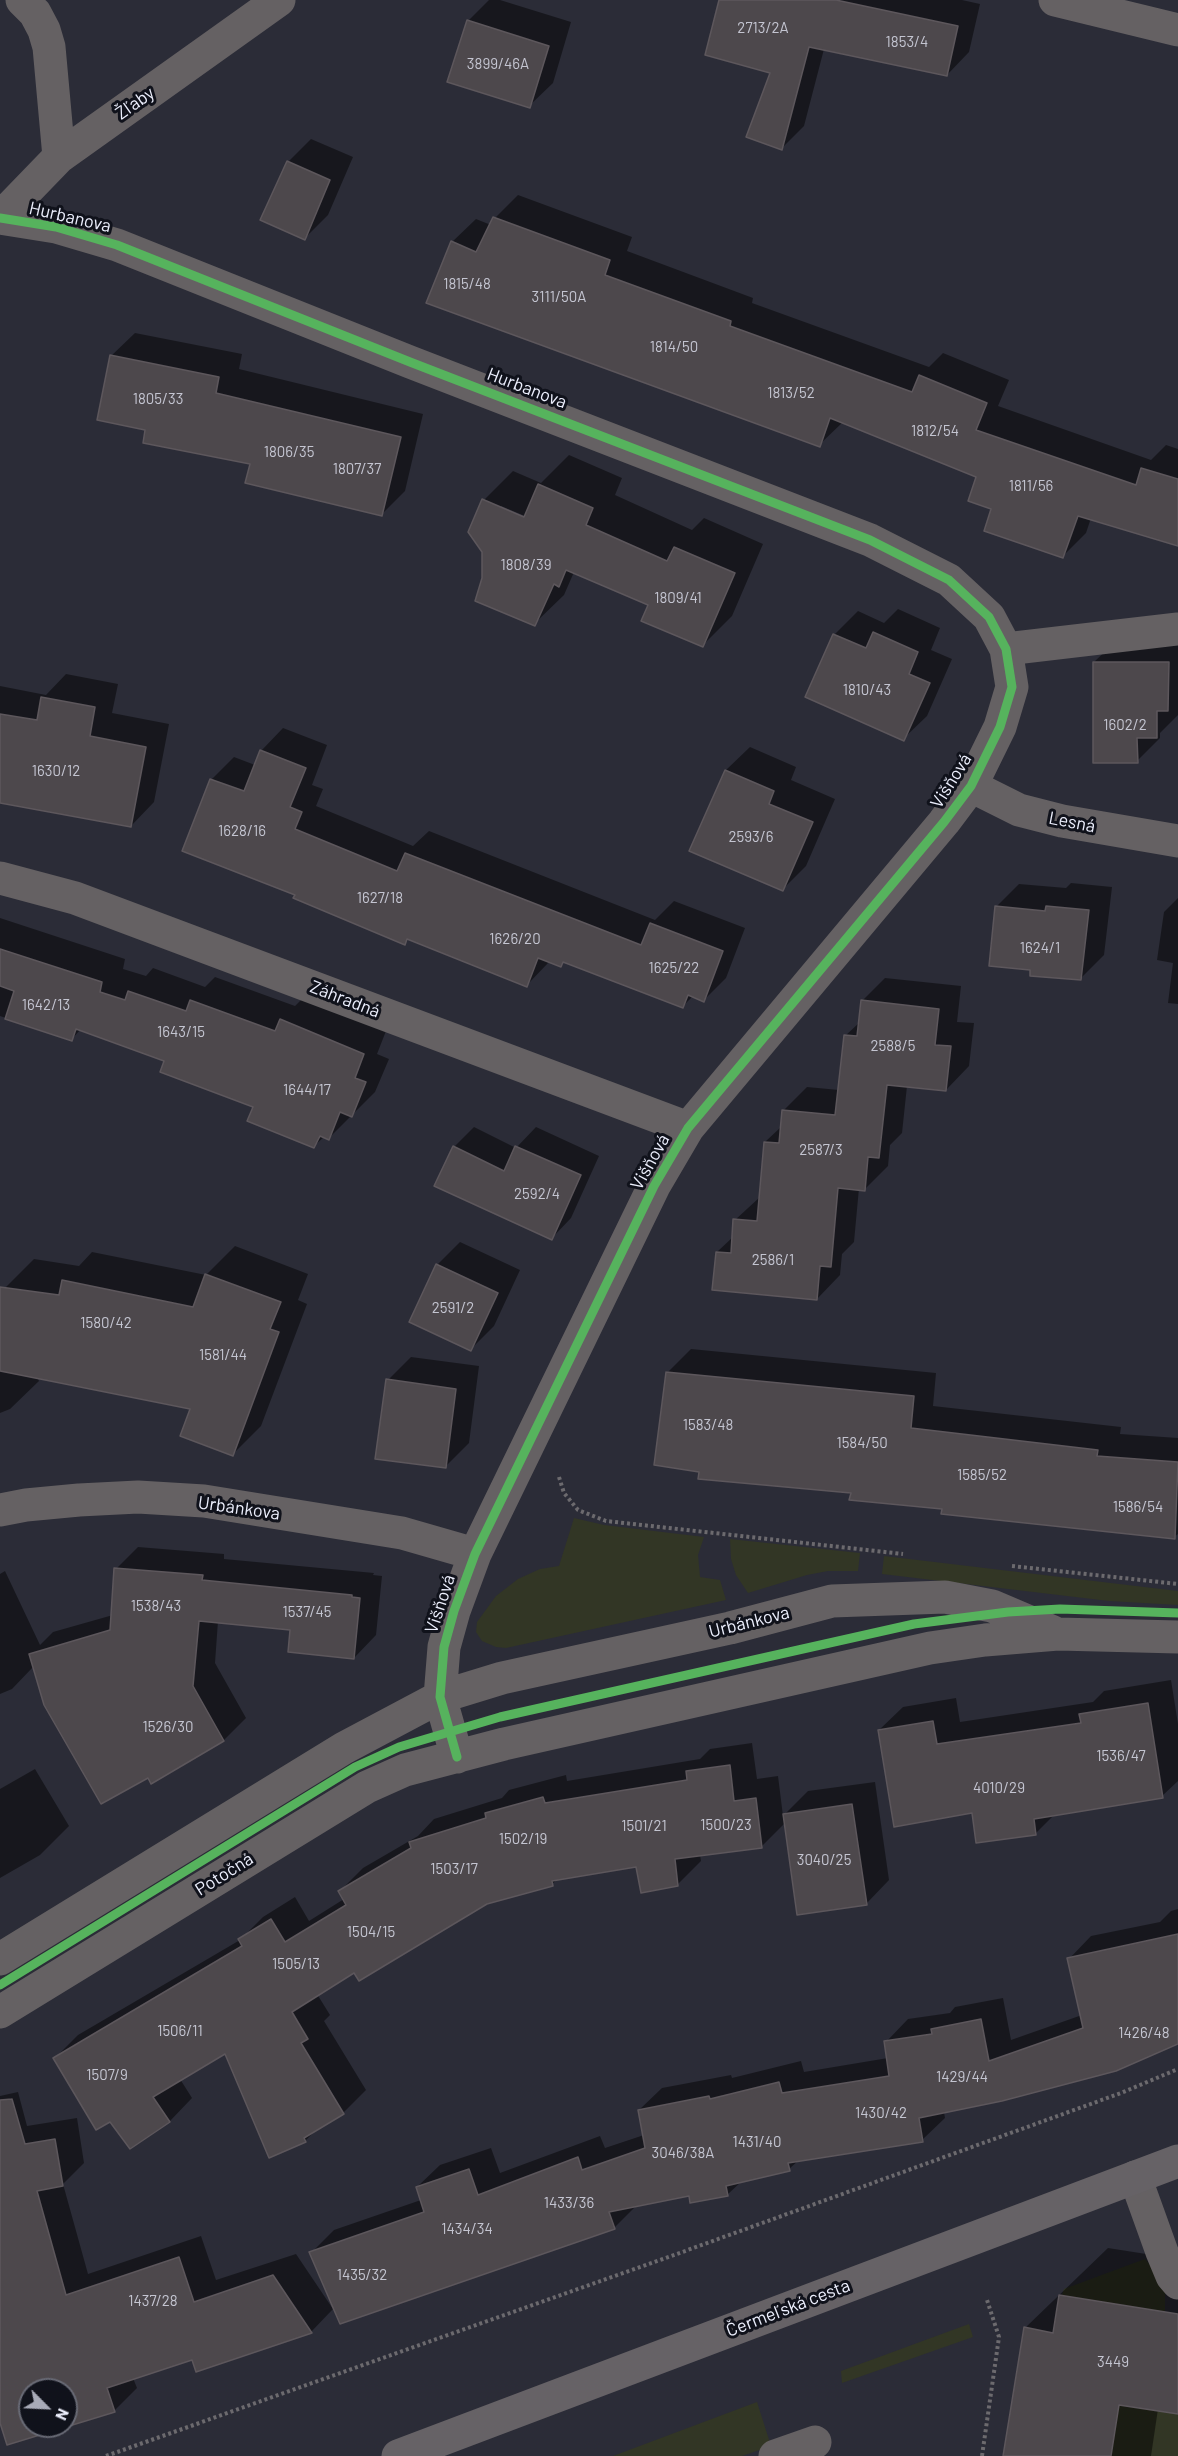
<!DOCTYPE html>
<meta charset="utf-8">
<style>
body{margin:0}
#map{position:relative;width:1178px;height:2456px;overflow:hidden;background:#2b2c37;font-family:Barlow,sans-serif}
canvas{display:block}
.north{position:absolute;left:18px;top:2378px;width:60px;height:60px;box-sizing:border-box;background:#10121b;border:2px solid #686a75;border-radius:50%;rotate:114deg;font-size:16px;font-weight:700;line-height:24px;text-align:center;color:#eceffd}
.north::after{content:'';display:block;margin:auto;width:21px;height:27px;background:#a8abb8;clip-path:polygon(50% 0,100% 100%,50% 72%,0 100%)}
</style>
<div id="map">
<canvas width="1178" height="2456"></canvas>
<div class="north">N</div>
</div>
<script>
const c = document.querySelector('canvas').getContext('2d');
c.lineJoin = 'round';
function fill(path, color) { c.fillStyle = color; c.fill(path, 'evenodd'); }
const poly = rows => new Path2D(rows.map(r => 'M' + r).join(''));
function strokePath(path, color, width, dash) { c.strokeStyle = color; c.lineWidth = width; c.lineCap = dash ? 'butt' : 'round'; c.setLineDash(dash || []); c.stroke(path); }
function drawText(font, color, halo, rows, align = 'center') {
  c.font = font + ' Barlow,sans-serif'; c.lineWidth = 6; c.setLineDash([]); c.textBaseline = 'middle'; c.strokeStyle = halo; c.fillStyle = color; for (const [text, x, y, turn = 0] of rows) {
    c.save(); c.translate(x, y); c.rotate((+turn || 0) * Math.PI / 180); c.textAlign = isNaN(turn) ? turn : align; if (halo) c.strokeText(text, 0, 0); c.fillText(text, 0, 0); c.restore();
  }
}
const green = poly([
 [574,1518,604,1525,704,1537,698,1555,700,1577,720,1580,726,1600,506,1648,496,1647,482,1641,476,1632,477,1622,496,1596,518,1579,540,1569,559,1566],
 [730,1539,860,1553,858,1571,828,1571,807,1575,748,1593,736,1575,731,1559],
 [884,1556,1178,1591,1178,1605,1109,1601,882,1574],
 [1145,2259,1162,2279,1165,2293,1165,2312,1062,2295,1064,2289],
 [969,2324,973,2337,842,2383,841,2371],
 [757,2402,771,2446,742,2456,613,2456],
 [1119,2405,1178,2414,1178,2456,1111,2456]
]);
const shadow = poly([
 [489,0,500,0,571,22,553,83,529,106,468,21],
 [721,0,962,0,980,4,969,52,947,75,824,49,804,126,782,148,772,72],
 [311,139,353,157,328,215,305,238,288,162],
 [518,195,632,237,627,251,753,298,752,303,929,367,943,353,1009,380,998,406,1151,460,1166,445,1178,449,1178,545,1091,518,1086,533,1063,556,993,508,978,477,843,422,819,445,452,242,476,219,491,225,495,218],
 [135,333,242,354,239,369,423,414,405,491,381,515,252,463,147,429,111,356],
 [569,455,622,478,615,495,692,530,704,518,763,544,732,616,702,646,650,605,574,572,564,595,534,624,484,578,484,500,513,471,541,483],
 [501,506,532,519,530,522,501,509],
 [898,609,940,628,931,650,952,659,927,716,903,739,807,696,834,635,858,611,884,623],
 [1118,639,1178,639,1178,715,1160,733,1160,738,1137,761,1094,662],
 [66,674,118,684,112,713,169,724,154,802,131,826,0,802,0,686,46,695],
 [283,728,327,745,312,785,323,789,316,806,413,846,429,831,655,920,674,901,745,928,726,978,704,1000,693,996,683,1006,565,961,561,965,549,962,527,985,409,939,405,943,297,894,184,850,212,779,234,757,255,765,261,751],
 [750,747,796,767,791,780,835,799,806,866,782,890,691,850,726,770],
 [1071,883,1112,887,1104,955,1080,979,996,907,1019,884,1066,888],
 [1178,898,1178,1004,1168,1003,1173,963,1157,960,1164,912],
 [0,918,125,959,123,969,146,976,153,968,205,987,215,977,295,1006,304,997,386,1031,377,1054,389,1059,375,1092,328,1139,324,1137,314,1146,255,1106,166,1060,81,1029,71,1040,0,1016],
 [885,978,961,986,957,1022,974,1023,969,1066,946,1090,907,1086,902,1133,890,1145,888,1166,865,1189,859,1188,854,1242,842,1254,840,1275,817,1299,717,1252,734,1236,735,1220,760,1197,765,1142,782,1126,784,1110,807,1087,839,1090,845,1036,860,1022,862,1001],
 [474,1127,516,1148,536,1127,599,1156,571,1218,552,1238,454,1147],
 [460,1242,520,1270,494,1326,471,1349,437,1265],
 [235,1246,308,1274,298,1300,307,1304,261,1426,233,1454,192,1408,37,1377,39,1381,10,1409,0,1413,0,1296,5,1288,34,1259,79,1266,92,1252,206,1275],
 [691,1349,936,1373,933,1406,1121,1427,1120,1434,1178,1438,1178,1534,1174,1537,943,1508,701,1470,668,1372],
 [411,1357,479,1366,469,1443,445,1467,388,1380],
 [138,1547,224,1554,224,1559,374,1573,373,1575,382,1576,376,1635,354,1658,292,1629,218,1621,215,1663,246,1718,224,1740,152,1782,149,1776,34,1666,12,1689,0,1694,0,1574,5,1571,40,1645,53,1632,113,1615,116,1569],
 [1171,1680,1178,1724,1178,1781,1162,1796,1055,1814,1035,1834,879,1730,903,1707,956,1698,960,1722,1093,1702,1104,1691],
 [752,1743,757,1779,778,1776,783,1816,808,1791,875,1782,889,1880,866,1904,785,1823,761,1847,700,1855,701,1861,678,1884,638,1865,558,1879,552,1884,487,1903,355,1971,317,1994,330,2015,324,2021,366,2090,343,2113,318,2128,305,2141,226,2052,180,2079,192,2098,170,2121,130,2147,110,2120,55,2058,78,2035,240,1940,263,1917,295,1897,309,1921,344,1899,340,1891,363,1868,418,1836,434,1819,502,1798,509,1790,566,1775,567,1781,700,1759,710,1749],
 [35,1769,69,1826,40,1855,0,1878,0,1789],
 [1178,1909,1178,2042,944,2112,945,2118,922,2140,799,2160,789,2169,742,2181,727,2195,690,2195,637,2205,614,2228,311,2253,334,2230,421,2200,417,2187,440,2165,491,2148,500,2173,600,2136,605,2148,644,2135,639,2110,662,2088,731,2075,732,2078,801,2061,804,2072,888,2058,886,2042,908,2019,950,2013,955,2007,1003,1998,1011,2040,1082,2015,1069,1959,1091,1936,1160,1922,1171,1911],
 [18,2092,27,2126,77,2118,84,2163,63,2184,88,2274,201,2236,216,2280,296,2254,333,2309,311,2332,197,2370,193,2358,133,2378,137,2388,115,2410,66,2425,66,2390,30,2390,30,2426,64,2426,8,2443,0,2418,0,2096],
 [1108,2248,1178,2259,1178,2412,1158,2409,1151,2456,1005,2456,1026,2327]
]);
const building = poly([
 [719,0,836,0,958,26,947,76,809,47,782,150,746,137,770,73,705,55,719,0],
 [467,20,549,46,530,108,447,82,467,20],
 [287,161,330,180,305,240,260,220,287,161],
 [493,217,610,260,605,275,731,321,730,326,912,392,919,375,987,403,976,430,1136,485,1141,468,1178,479,1178,546,1078,516,1063,558,984,531,991,509,968,501,976,477,830,418,820,447,426,303,451,241,476,252,493,217],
 [110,355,219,377,216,393,401,437,382,516,245,483,250,464,143,443,145,430,97,420,110,355],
 [538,484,593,508,586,525,667,561,674,547,735,573,703,647,641,621,648,605,566,570,559,587,554,584,535,626,475,601,482,578,482,552,468,532,482,499,524,517,538,484],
 [873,632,918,652,909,674,930,683,904,741,805,697,833,634,866,648,873,632],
 [1093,662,1169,662,1168,711,1157,711,1157,738,1137,738,1138,763,1093,763,1093,662],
 [41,697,95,707,90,736,146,747,131,827,0,803,0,714,37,720,41,697],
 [260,750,306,768,290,807,302,812,295,829,397,871,405,853,641,945,650,923,723,951,704,1002,688,995,683,1008,563,962,561,967,538,958,527,987,407,939,405,945,293,898,295,895,182,851,210,779,244,791,260,750],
 [725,770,774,791,769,804,813,822,783,891,689,851,725,770],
 [995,906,1045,911,1046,906,1089,910,1081,980,1030,976,1030,970,989,966,995,906],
 [0,949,102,982,100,992,125,1000,128,991,186,1011,190,1000,275,1031,280,1019,364,1054,355,1078,366,1082,352,1117,340,1112,329,1140,320,1136,314,1148,247,1121,253,1107,160,1072,164,1061,76,1029,72,1041,5,1019,14,991,0,986,0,949],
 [861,1000,939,1009,935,1045,951,1046,946,1091,887,1085,879,1158,868,1157,865,1191,838,1188,831,1267,820,1266,817,1300,712,1290,716,1252,731,1253,733,1219,757,1221,764,1142,779,1143,782,1110,835,1115,844,1035,857,1036,861,1000],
 [453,1146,504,1171,515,1146,581,1175,552,1240,434,1186,453,1146],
 [436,1264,498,1293,471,1351,409,1322,436,1264],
 [205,1274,281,1302,270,1329,279,1332,233,1456,180,1436,190,1409,0,1371,0,1287,59,1295,62,1280,193,1307,205,1274],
 [666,1372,914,1396,911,1428,1098,1450,1097,1456,1178,1462,1175,1539,941,1514,942,1509,849,1500,851,1493,698,1479,699,1472,654,1465,666,1372],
 [386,1379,456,1389,446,1468,375,1459,386,1379],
 [114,1568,203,1575,202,1580,352,1595,352,1597,360,1598,354,1659,288,1652,290,1630,199,1621,193,1686,224,1741,151,1784,148,1778,101,1804,44,1705,29,1654,110,1630,114,1568],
 [1148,1703,1163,1798,1034,1819,1036,1835,976,1843,972,1813,894,1827,878,1730,933,1721,937,1744,1081,1723,1079,1714,1148,1703],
 [730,1765,734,1801,756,1798,762,1848,675,1859,678,1886,641,1893,636,1867,552,1881,553,1886,487,1904,359,1981,354,1973,292,2012,308,2039,301,2043,344,2114,304,2138,306,2142,269,2158,225,2054,153,2097,170,2122,130,2149,110,2122,96,2130,53,2058,242,1946,238,1939,271,1919,285,1942,346,1905,338,1891,411,1848,409,1842,486,1818,485,1813,543,1797,545,1803,687,1780,686,1771,730,1765],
 [852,1804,867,1905,797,1915,783,1814,852,1804],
 [1178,1934,1178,2044,1116,2071,1002,2101,919,2118,923,2142,788,2163,790,2171,726,2186,728,2196,690,2203,689,2196,609,2212,615,2229,340,2324,309,2252,424,2212,416,2187,469,2169,478,2195,578,2157,582,2170,645,2148,638,2110,709,2096,710,2099,779,2082,782,2093,889,2076,884,2041,932,2034,931,2029,981,2019,989,2061,1083,2028,1067,1958,1178,1934],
 [12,2099,25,2144,55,2139,63,2186,37,2191,66,2295,179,2257,194,2302,273,2275,312,2333,196,2372,192,2360,107,2388,115,2412,7,2445,0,2423,0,2100,12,2099],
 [30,2390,66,2390,66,2426,30,2426,30,2390],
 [1059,2295,1178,2314,1178,2414,1119,2405,1111,2456,1003,2456,1024,2327,1053,2333,1059,2295]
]);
const path = poly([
 [559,1477,564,1493,578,1510,606,1521,903,1554],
 [1012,1566,1178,1584],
 [106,2456,663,2259,1121,2093,1178,2069],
 [982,2456,999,2337,987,2300]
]);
const minor = poly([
 [22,0,35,13,44,30,49,47,59,157],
 [1055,0,1178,30],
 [0,218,56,227,117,245,410,362,870,540,949,580,989,617,1006,649,1012,687,1000,727,971,786,944,822,688,1128,654,1186,475,1554,454,1611,444,1647,440,1697,457,1757],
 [0,218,59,157,279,0],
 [1006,649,1178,629],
 [971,786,1019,810,1062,821,1178,841],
 [0,878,75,898,688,1128],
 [0,1510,26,1505,79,1500,138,1497,204,1501,402,1533,475,1554],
 [0,1959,344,1748,440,1697,502,1678,730,1628,832,1601,945,1597,992,1606,1053,1632],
 [0,2012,367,1787,405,1770,504,1744,930,1648,985,1640,1058,1634,1178,1637],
 [1135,2177,1162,2252,1172,2276,1178,2283],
 [775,2456,815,2442]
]);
const major = poly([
 [398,2456,1178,2161]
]);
const cycleway = poly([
 [0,218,56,227,117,245,410,362,870,540,949,580,989,617,1006,649,1012,687,1000,727,971,786,944,822,688,1128,654,1186,475,1554,454,1611,444,1647,440,1697,457,1757],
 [0,1985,355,1767,399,1747,500,1717,914,1624,1008,1612,1060,1609,1178,1613]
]);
const numberNames = [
 ["2713/2A",763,28],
 ["1853/4",907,42],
 ["3899/46A",498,64],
 ["1815/48",467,284],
 ["3111/50A",559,297],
 ["1814/50",674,347],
 ["1813/52",791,393],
 ["1805/33",158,399],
 ["1812/54",935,431],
 ["1806/35",289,452],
 ["1807/37",357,469],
 ["1811/56",1031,486],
 ["1808/39",526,565],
 ["1809/41",678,598],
 ["1810/43",867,690],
 ["1602/2",1125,725],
 ["1630/12",56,771],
 ["1628/16",242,831],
 ["2593/6",751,837],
 ["1627/18",380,898],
 ["1626/20",515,939],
 ["1624/1",1040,948],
 ["1625/22",674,968],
 ["1642/13",46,1005],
 ["1643/15",181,1032],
 ["2588/5",893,1046],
 ["1644/17",307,1090],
 ["2587/3",821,1150],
 ["2592/4",537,1194],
 ["2586/1",773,1260],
 ["2591/2",453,1308],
 ["1580/42",106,1323],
 ["1581/44",223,1355],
 ["1583/48",708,1425],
 ["1584/50",862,1443],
 ["1585/52",982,1475],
 ["1586/54",1138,1507],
 ["1538/43",156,1606],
 ["1537/45",307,1612],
 ["1526/30",168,1727],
 ["1536/47",1121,1756],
 ["4010/29",999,1788],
 ["1500/23",726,1825],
 ["1501/21",644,1826],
 ["1502/19",523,1839],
 ["3040/25",824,1860],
 ["1503/17",454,1869],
 ["1504/15",371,1932],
 ["1505/13",296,1964],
 ["1506/11",180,2031],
 ["1426/48",1144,2033],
 ["1507/9",107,2075],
 ["1429/44",962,2077],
 ["1430/42",881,2113],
 ["1431/40",757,2142],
 ["3046/38A",683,2153],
 ["1433/36",569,2203],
 ["1434/34",467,2229],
 ["1435/32",362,2275],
 ["1437/28",153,2301],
 ["3449",1113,2362]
];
const streetNames = [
 ["Žľaby",135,103,-35],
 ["Hurbanova",70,217,13],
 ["Hurbanova",527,388,21],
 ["Višňová",951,781,-58],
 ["Lesná",1072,822,11],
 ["Záhradná",345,999,21],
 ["Višňová",650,1162,-61],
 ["Urbánkova",239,1508,8],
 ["Višňová",440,1604,-72],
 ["Urbánkova",749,1622,-14],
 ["Potočná",224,1874,-32],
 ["Čermeľská cesta",788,2308,-21]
];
fill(green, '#323625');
fill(shadow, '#0007');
fill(building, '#4d484c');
strokePath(building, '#5d575c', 1.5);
strokePath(path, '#6c6a6e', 4, [3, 3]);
strokePath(minor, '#656163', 33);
strokePath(major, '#666266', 33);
strokePath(cycleway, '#56b35d', 9);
drawText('15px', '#c4c5d1', null, numberNames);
drawText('18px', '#eceffd', '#10121b', streetNames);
</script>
